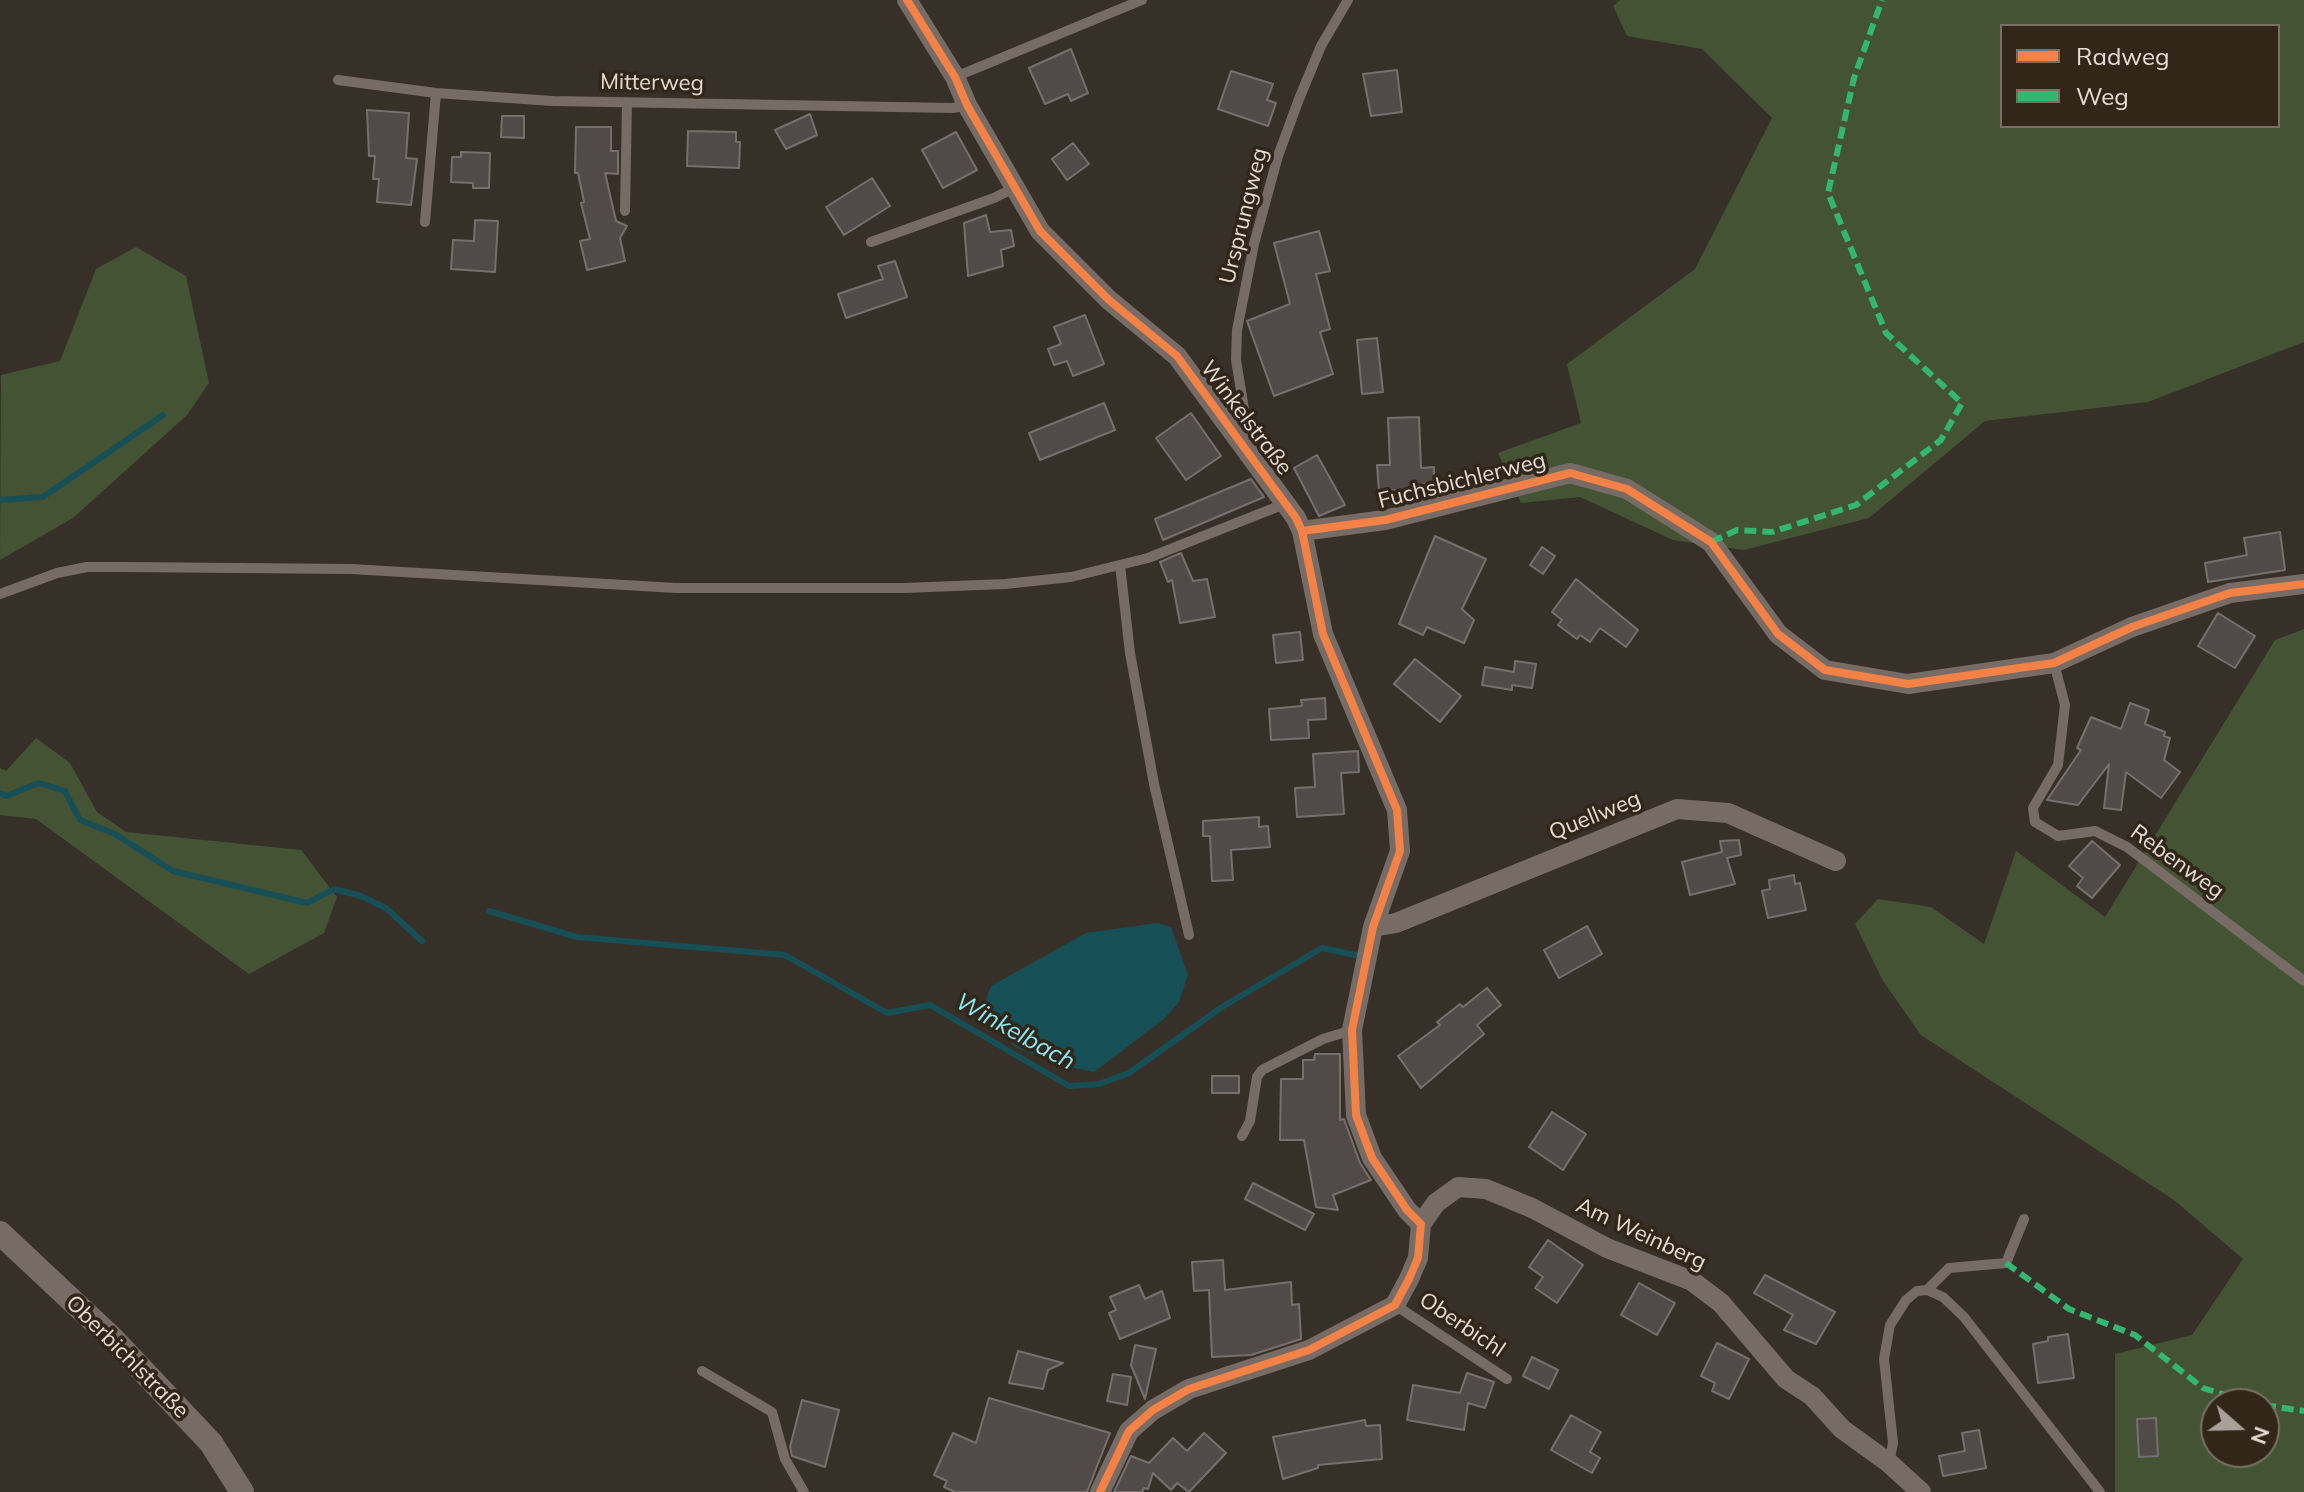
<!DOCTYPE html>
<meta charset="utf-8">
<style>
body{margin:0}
#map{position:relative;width:2304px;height:1492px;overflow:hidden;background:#363029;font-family:Mulish,sans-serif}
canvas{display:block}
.legend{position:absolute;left:2000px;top:24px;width:280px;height:104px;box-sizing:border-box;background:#322619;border:2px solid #7a6f64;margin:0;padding:10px 14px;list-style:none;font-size:24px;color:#e5ddd5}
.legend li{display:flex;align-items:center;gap:16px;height:40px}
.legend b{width:40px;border:2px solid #7a6f64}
.north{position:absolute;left:2200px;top:1388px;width:80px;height:80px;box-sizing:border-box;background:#322619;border:2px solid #7a6f64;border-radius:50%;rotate:110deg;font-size:22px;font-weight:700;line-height:32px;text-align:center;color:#e5ddd5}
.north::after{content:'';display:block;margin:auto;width:28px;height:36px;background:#a8a099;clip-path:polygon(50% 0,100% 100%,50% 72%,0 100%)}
</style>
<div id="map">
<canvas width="2304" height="1492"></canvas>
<ul class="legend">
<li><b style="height:10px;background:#f48246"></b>Radweg</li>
<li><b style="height:10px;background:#33b770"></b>Weg</li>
</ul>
<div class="north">N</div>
</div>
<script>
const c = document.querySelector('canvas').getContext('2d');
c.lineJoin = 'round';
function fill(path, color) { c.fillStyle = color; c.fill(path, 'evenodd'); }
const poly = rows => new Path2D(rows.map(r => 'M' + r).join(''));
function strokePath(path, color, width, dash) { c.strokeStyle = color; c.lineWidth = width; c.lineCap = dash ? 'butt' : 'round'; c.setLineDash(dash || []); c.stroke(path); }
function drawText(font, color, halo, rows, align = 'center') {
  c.font = font + ' Mulish,sans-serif'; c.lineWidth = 7; c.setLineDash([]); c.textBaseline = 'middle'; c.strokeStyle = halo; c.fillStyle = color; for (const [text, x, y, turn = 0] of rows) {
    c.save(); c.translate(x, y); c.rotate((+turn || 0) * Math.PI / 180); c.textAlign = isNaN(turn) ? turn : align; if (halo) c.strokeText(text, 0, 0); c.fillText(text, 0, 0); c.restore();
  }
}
const green = poly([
 [1620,0,2304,0,2304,342,2148,402,1985,421,1869,518,1744,550,1673,540,1580,497,1521,503,1498,453,1581,423,1567,364,1695,269,1772,118,1702,49,1627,36,1613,6],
 [2002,26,2278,26,2278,126,2002,126],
 [136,247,186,276,209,383,187,415,73,518,0,560,1,375,60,361,96,269],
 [2304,629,2304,1492,2115,1492,2115,1354,2192,1335,2243,1259,2174,1200,1921,1035,1883,981,1855,924,1878,899,1931,907,1984,944,2016,851,2105,917,2275,640],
 [2216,1404,2264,1404,2264,1452,2216,1452],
 [36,738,70,763,97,812,126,832,301,850,337,897,324,933,249,974,36,819,0,815,0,768,6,771]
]);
const water = poly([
 [1157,923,1171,927,1188,975,1179,1002,1164,1019,1094,1072,1056,1064,1015,1047,983,1008,991,986,1086,933]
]);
const stream = poly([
 [0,500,43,497,163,415],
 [0,793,6,796,39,783,65,791,80,820,115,834,173,871,307,903,334,889,361,896,386,908,422,941],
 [489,911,577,937,785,955,887,1013,930,1005,1069,1086,1099,1084,1129,1073,1222,1007,1322,948,1361,956]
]);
const building = poly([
 [1071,49,1088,93,1071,101,1068,94,1045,104,1029,68,1071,49],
 [1397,70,1402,112,1371,116,1363,74,1397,70],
 [1231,71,1273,84,1267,100,1276,103,1268,126,1218,109,1231,71],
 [367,110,409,113,406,158,417,159,411,205,377,202,379,179,373,179,375,156,369,156,367,110],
 [810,114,817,135,786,149,775,130,810,114],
 [502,116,524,116,524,138,501,137,502,116],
 [576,127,611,127,611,151,618,151,618,174,605,173,616,221,627,226,620,238,625,261,587,270,580,241,590,239,581,203,584,202,578,173,575,173,576,127],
 [688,131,736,132,736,142,740,142,739,168,687,166,688,131],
 [956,132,977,170,943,188,922,150,956,132],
 [1073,143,1089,164,1067,180,1052,159,1073,143],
 [461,152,490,153,489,188,473,188,473,183,451,182,452,157,461,157,461,152],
 [872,178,890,206,844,235,826,207,872,178],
 [986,215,990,232,1011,230,1014,246,1001,250,1003,266,968,276,964,223,986,215],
 [475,220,498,221,495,272,451,269,453,240,474,241,475,220],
 [1319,231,1330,271,1316,274,1330,329,1320,332,1333,374,1274,396,1247,321,1290,304,1274,243,1319,231],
 [895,261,907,297,846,318,838,294,883,279,878,266,895,261],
 [1085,315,1104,364,1073,376,1067,361,1054,365,1048,349,1061,344,1054,327,1085,315],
 [1377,338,1383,392,1362,394,1357,340,1377,338],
 [1104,403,1115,430,1040,460,1029,433,1104,403],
 [1191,413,1221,456,1186,480,1156,438,1191,413],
 [1419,417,1421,468,1434,467,1434,484,1421,484,1422,489,1379,491,1377,465,1390,465,1388,418,1419,417],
 [1317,455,1345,505,1319,516,1294,468,1317,455],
 [1251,479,1264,497,1163,540,1155,519,1251,479],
 [2280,532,2285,570,2208,582,2205,563,2247,555,2244,538,2280,532],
 [1435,536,1486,559,1462,609,1474,620,1464,643,1427,627,1423,635,1399,624,1435,536],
 [1542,547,1555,556,1543,574,1530,565,1542,547],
 [1181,553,1193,581,1207,579,1215,617,1180,623,1172,580,1168,582,1160,562,1181,553],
 [1576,579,1638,630,1626,647,1600,628,1590,642,1580,635,1577,639,1558,625,1562,620,1552,612,1576,579],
 [2218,613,2255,636,2235,668,2198,646,2218,613],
 [1300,632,1303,660,1276,663,1273,635,1300,632],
 [1415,659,1461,696,1440,722,1394,684,1415,659],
 [1515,661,1536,664,1532,688,1512,685,1512,690,1482,685,1485,667,1514,672,1515,661],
 [1325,698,1326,719,1308,720,1309,738,1271,740,1269,709,1302,706,1301,700,1325,698],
 [2130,703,2149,710,2145,724,2165,732,2164,736,2170,738,2164,760,2180,772,2161,798,2126,772,2121,810,2104,808,2109,764,2078,805,2047,800,2081,750,2077,748,2091,717,2121,729,2130,703],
 [1358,751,1359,772,1341,773,1344,814,1297,817,1295,788,1315,787,1313,754,1358,751],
 [1259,817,1259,827,1268,826,1270,847,1231,850,1233,880,1212,881,1210,836,1203,836,1203,821,1259,817],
 [1739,840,1741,855,1727,858,1735,884,1690,895,1682,862,1722,852,1720,841,1739,840],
 [2092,841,2120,865,2092,898,2077,886,2083,878,2069,866,2092,841],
 [1794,875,1795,884,1800,883,1806,910,1768,918,1762,891,1770,889,1769,880,1794,875],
 [1587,926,1602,954,1559,978,1544,950,1587,926],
 [1487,988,1501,1005,1477,1025,1484,1034,1421,1088,1398,1056,1440,1025,1437,1022,1460,1004,1463,1007,1487,988],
 [1315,1054,1340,1054,1340,1120,1344,1119,1360,1163,1371,1180,1333,1195,1338,1210,1316,1207,1304,1140,1280,1140,1281,1079,1303,1079,1303,1060,1314,1060,1315,1054],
 [1212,1076,1239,1076,1239,1093,1212,1093,1212,1076],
 [1552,1112,1586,1134,1563,1170,1529,1147,1552,1112],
 [1253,1183,1314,1214,1305,1230,1245,1199,1253,1183],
 [1548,1240,1583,1265,1557,1303,1535,1288,1543,1277,1529,1267,1548,1240],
 [1223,1260,1225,1290,1291,1282,1292,1305,1299,1304,1301,1339,1251,1355,1212,1357,1209,1290,1194,1291,1192,1262,1223,1260],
 [1765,1275,1835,1312,1816,1344,1784,1330,1793,1315,1754,1293,1765,1275],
 [1639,1283,1675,1303,1657,1335,1621,1315,1639,1283],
 [1139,1285,1145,1299,1162,1291,1170,1318,1120,1339,1109,1313,1116,1310,1110,1297,1139,1285],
 [2068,1334,2074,1378,2038,1383,2033,1344,2048,1341,2048,1337,2068,1334],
 [1717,1343,1749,1359,1729,1399,1712,1391,1715,1383,1701,1376,1717,1343],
 [1135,1345,1156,1349,1145,1399,1131,1365,1135,1345],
 [1018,1351,1063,1363,1048,1370,1043,1389,1009,1383,1018,1351],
 [1532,1357,1558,1370,1549,1389,1523,1376,1532,1357],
 [1467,1373,1494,1382,1485,1408,1468,1403,1464,1430,1407,1420,1413,1385,1460,1393,1467,1373],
 [1113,1374,1131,1377,1127,1405,1107,1401,1113,1374],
 [989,1398,1110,1433,1087,1492,955,1492,944,1487,947,1481,934,1475,953,1433,976,1443,989,1398],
 [802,1400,839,1410,825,1467,792,1456,790,1447,802,1400],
 [1571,1415,1601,1432,1590,1452,1600,1458,1592,1473,1551,1450,1571,1415],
 [2156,1418,2158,1456,2139,1457,2137,1419,2156,1418],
 [1365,1420,1366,1426,1380,1425,1382,1459,1318,1465,1318,1468,1283,1479,1273,1437,1365,1420],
 [1979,1430,1986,1468,1943,1476,1939,1456,1965,1451,1962,1433,1979,1430],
 [1204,1433,1226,1453,1189,1492,1177,1483,1171,1490,1153,1473,1148,1489,1144,1488,1142,1492,1114,1492,1131,1456,1149,1463,1173,1438,1187,1451,1204,1433]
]);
const service = poly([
 [955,77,1142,0],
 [338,80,436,93,553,101,953,108,967,105],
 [625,211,627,103],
 [425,222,436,93],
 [871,242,994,198,1014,188],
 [1251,452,1236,360,1237,330,1254,244,1278,156,1299,99,1321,46,1348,0],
 [1120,565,1130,653,1154,784,1189,935],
 [0,594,57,573,87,567,124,567,351,569,676,588,905,588,1005,584,1071,577,1148,558,1287,503],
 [2054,663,2065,705,2058,765,2033,808,2035,822,2058,836,2095,831,2127,847,2304,981],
 [1242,1136,1250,1121,1257,1077,1262,1070,1323,1039,1352,1030],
 [1927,1290,1949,1268,2006,1263,2024,1219],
 [1395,1305,1507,1379],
 [702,1371,772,1412,785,1459,804,1492],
 [1889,1463,1893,1443,1884,1359,1890,1325,1906,1300,1917,1291,1927,1290,1943,1297,1964,1317,2100,1492]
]);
const minor = poly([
 [907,0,955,77,967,105,1040,231,1109,300,1177,356,1296,518,1302,531,1323,634,1397,810,1400,851,1373,927,1352,1030,1356,1115,1372,1158,1407,1210,1421,1224,1418,1258,1409,1279,1395,1305,1309,1350,1189,1389,1153,1410,1129,1431,1100,1492],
 [1302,531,1385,520,1570,473,1627,489,1711,542,1778,634,1825,670,1908,684,2054,663,2132,627,2230,593,2304,584],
 [1373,927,1396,923,1677,809,1728,813,1836,861],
 [1421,1224,1436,1203,1458,1187,1486,1189,1532,1208,1607,1248,1692,1281,1721,1303,1786,1379,1812,1396,1842,1429,1889,1463,1921,1492]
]);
const tertiary = poly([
 [0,1233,113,1339,211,1443,242,1492]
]);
const quiet = poly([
 [1711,542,1737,530,1772,532,1856,505,1941,440,1962,403,1886,333,1828,193,1854,78,1882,0],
 [2006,1263,2069,1309,2135,1335,2203,1388,2254,1404],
 [2264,1405,2304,1411]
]);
const cycleway = poly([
 [907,0,955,77,967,105,1040,231,1109,300,1177,356,1296,518,1302,531,1323,634,1397,810,1400,851,1373,927,1352,1030,1356,1115,1372,1158,1407,1210,1421,1224,1418,1258,1409,1279,1395,1305,1309,1350,1189,1389,1153,1410,1129,1431,1100,1492],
 [1302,531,1385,520,1570,473,1627,489,1711,542,1778,634,1825,670,1908,684,2054,663,2132,627,2230,593,2304,584]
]);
const streetNames = [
 ["Mitterweg",652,83,1],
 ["Ursprungweg",1244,216,-76],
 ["Winkelstraße",1246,418,53],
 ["Fuchsbichlerweg",1462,481,-14],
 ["Quellweg",1595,816,-22],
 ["Rebenweg",2177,862,36],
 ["Am Weinberg",1641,1234,25],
 ["Oberbichl",1462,1325,34],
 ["Oberbichlstraße",127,1357,45]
];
const waterNames = [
 ["Winkelbach",1015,1032,29]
];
fill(green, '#445334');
fill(water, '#165056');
strokePath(stream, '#165056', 6);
fill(building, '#504a48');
strokePath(building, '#766f6e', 2);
strokePath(service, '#776b65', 10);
strokePath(minor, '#776b65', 20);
strokePath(tertiary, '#776b65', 24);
strokePath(quiet, '#33b770', 6, [12, 6]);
strokePath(cycleway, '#f48246', 8);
drawText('22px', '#e5ddd5', '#322619', streetNames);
drawText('italic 24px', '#89e8f7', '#322619', waterNames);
</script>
